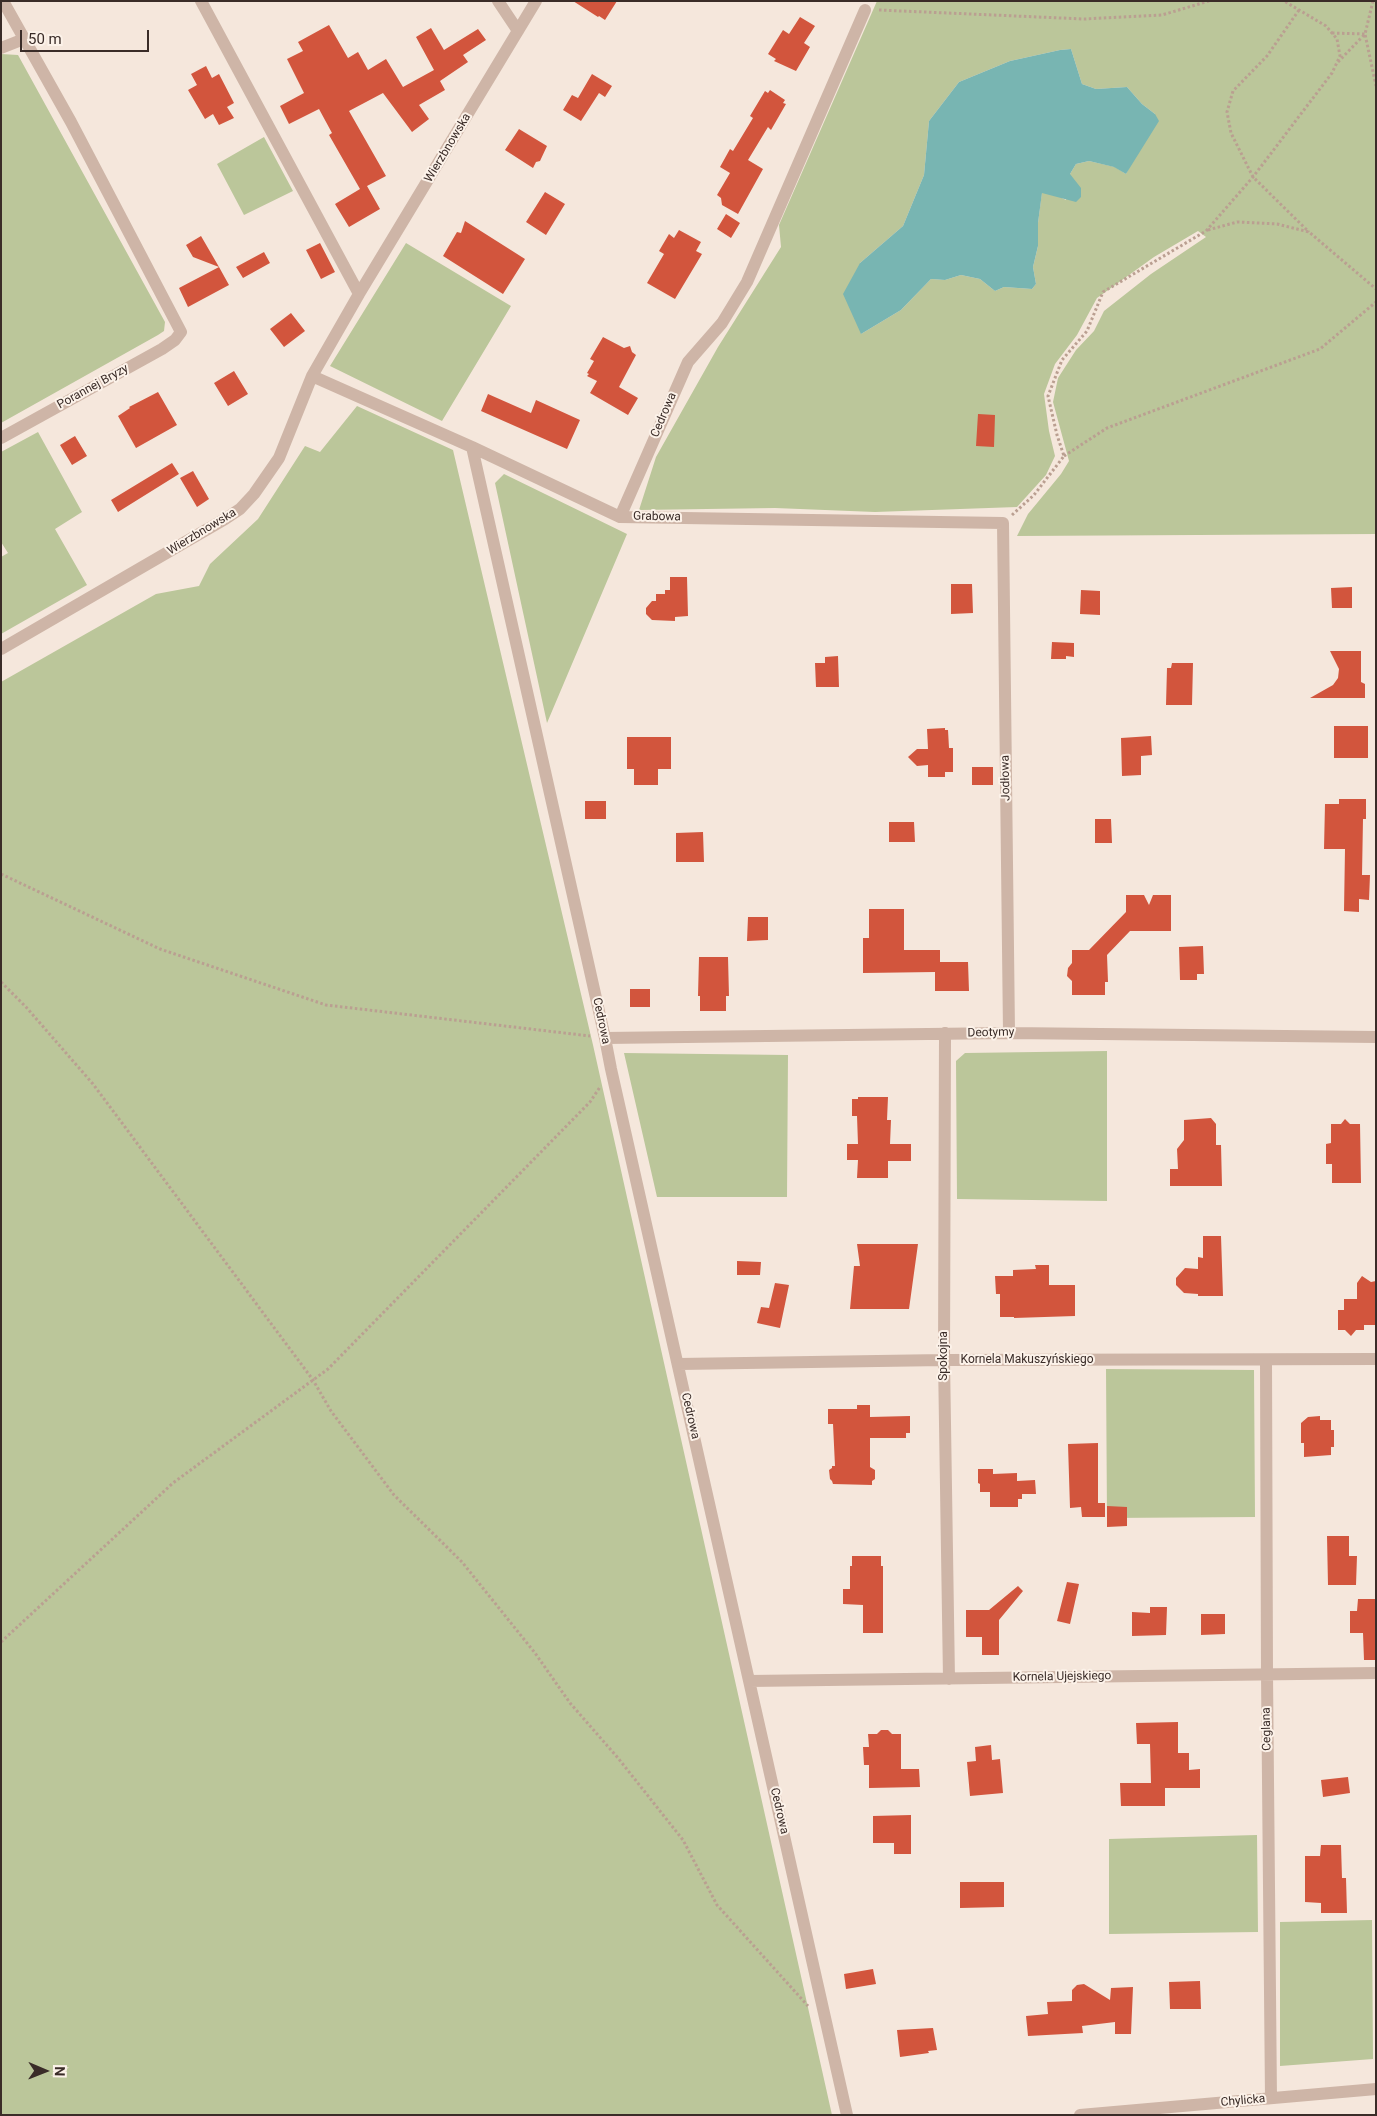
<!DOCTYPE html>
<meta charset="utf-8">
<style>
body{margin:0}
#map{position:relative;width:1377px;height:2116px;overflow:hidden;background:#f5e7dc;font-family:Roboto,sans-serif}
canvas{display:block}
.frame{position:absolute;inset:0;border:2px solid #3a2c28;pointer-events:none}
.north{position:absolute;left:20px;top:2046px;width:50px;height:50px;-webkit-text-stroke:4px #fcf2e9;paint-order:stroke;rotate:91deg;font-size:14px;font-weight:700;line-height:20px;text-align:center;color:#3a2c28}
.north::after{content:'';display:block;margin:auto;width:18px;height:22px;background:#3a2c28;clip-path:polygon(50% 0,100% 100%,50% 72%,0 100%)}
.scale{position:absolute;left:20px;top:30px;width:129px;height:22px;box-sizing:border-box;border:2px solid #3a2c28;border-top:0;padding-left:6px;font-size:15px;line-height:18px;white-space:nowrap;color:#3a2c28;-webkit-text-stroke:4px #fcf2e9;paint-order:stroke}
</style>
<div id="map">
<canvas width="1377" height="2116"></canvas>
<div class="frame"></div>
<div class="north">N</div>
<div class="scale">50 m</div>
</div>
<script>
const c = document.querySelector('canvas').getContext('2d');
c.lineJoin = 'round';
function fill(path, color) { c.fillStyle = color; c.fill(path, 'evenodd'); }
const poly = rows => new Path2D(rows.map(r => 'M' + r).join(''));
function strokePath(path, color, width, dash) { c.strokeStyle = color; c.lineWidth = width; c.lineCap = dash ? 'butt' : 'round'; c.setLineDash(dash || []); c.stroke(path); }
function drawText(font, color, halo, rows, align = 'center') {
  c.font = font + ' Roboto,sans-serif'; c.lineWidth = 4; c.setLineDash([]); c.textBaseline = 'middle'; c.strokeStyle = halo; c.fillStyle = color; for (const [text, x, y, turn = 0] of rows) {
    c.save(); c.translate(x, y); c.rotate((+turn || 0) * Math.PI / 180); c.textAlign = isNaN(turn) ? turn : align; if (halo) c.strokeText(text, 0, 0); c.fillText(text, 0, 0); c.restore();
  }
}
const green = poly([
 [877,1,1376,1,1376,534,1017,536,1028,514,1061,474,1069,461,1053,402,1058,378,1076,350,1094,331,1104,311,1151,274,1206,237,1198,231,1154,257,1097,298,1077,335,1055,364,1044,394,1049,431,1055,456,1046,475,1017,507,875,512,775,508,639,510,656,457,718,347,781,247,779,225],
 [1071,49,1082,84,1096,89,1127,87,1142,104,1155,114,1126,174,1115,167,1089,161,1076,164,1070,174,1066,200,1054,194,1042,192,1038,223,1038,246,1033,267,1036,284,1032,289,1004,287,995,291,980,279,961,275,945,280,931,279,901,310,861,334,860,263,903,226,924,175,929,121,959,82,1010,61,1060,50],
 [1,54,18,55,165,322,164,331,158,335,1,423],
 [264,137,293,191,244,215,217,164],
 [406,243,511,306,442,421,330,366],
 [357,406,453,450,593,1045,832,2115,1,2115,1,682,156,594,199,586,210,564,258,519,305,446,320,452],
 [38,432,82,512,55,529,87,585,1,634,1,557,8,553,1,542,1,452],
 [504,474,627,534,547,723,495,483],
 [1107,1051,1107,1201,957,1199,956,1061,965,1053],
 [624,1053,788,1055,787,1197,657,1197],
 [1106,1369,1254,1370,1255,1517,1107,1518],
 [1257,1835,1258,1932,1109,1934,1109,1839],
 [1372,1920,1373,2059,1280,2066,1280,1922]
]);
const water = poly([
 [1071,49,1082,84,1096,89,1127,87,1142,104,1155,114,1159,121,1126,174,1114,167,1089,161,1076,164,1070,174,1081,188,1081,197,1076,202,1042,193,1038,223,1038,246,1033,267,1036,284,1032,289,1004,287,995,291,980,279,961,275,945,280,931,279,901,310,861,334,843,294,860,263,903,226,924,175,929,121,959,82,1010,61,1060,50]
]);
const building = poly([
 [573,1,617,1,605,20,599,16,598,17],
 [800,17,815,26,804,43,810,47,796,71,774,61,776,59,768,54,783,30,789,34],
 [329,25,348,58,358,52,368,70,386,59,403,87,434,70,416,37,431,28,444,50,478,29,486,40,463,55,468,62,440,81,445,90,419,105,429,119,412,132,383,93,349,111,386,176,367,186,380,209,349,227,335,204,360,189,329,135,332,133,319,109,289,124,280,106,304,93,287,59,303,51,298,42],
 [206,66,212,78,219,74,234,103,227,107,234,118,219,125,213,114,205,119,188,90,197,85,191,74],
 [592,74,612,86,605,97,599,93,581,121,563,110,572,95,578,98],
 [770,90,785,100,783,103,786,104,771,130,768,127,748,160,763,169,738,214,722,205,721,198,717,195,730,173,720,167,730,149,733,151,753,118,750,116,765,91,768,93],
 [519,129,547,146,540,161,536,162,533,168,505,150],
 [545,192,565,204,546,235,526,222],
 [726,214,740,223,731,238,717,229],
 [465,221,525,259,503,294,443,256,457,232,461,233],
 [679,230,701,242,696,251,702,254,675,299,647,283,664,254,659,251,669,234,674,238],
 [201,236,219,267,193,257,186,245],
 [320,243,335,272,321,279,306,250],
 [264,252,270,263,243,278,236,267],
 [219,267,229,285,188,307,179,288],
 [291,313,305,331,284,347,270,329],
 [603,337,624,348,630,346,632,352,636,355,619,387,638,398,628,415,590,393,597,381,587,376,589,374,587,373,594,361,590,359],
 [234,371,248,394,228,406,214,383],
 [158,392,177,425,136,448,118,416,130,408,129,407],
 [488,394,531,413,536,400,580,420,567,449,481,411],
 [978,414,995,415,994,447,976,446],
 [75,436,87,456,72,465,60,445],
 [172,463,179,474,118,512,111,500],
 [193,471,209,499,197,507,180,478],
 [670,577,687,577,688,616,675,617,675,621,652,620,646,614,646,608,652,601,656,601,656,594,665,594,665,590,670,590],
 [951,584,972,584,973,613,951,614],
 [1352,587,1352,608,1332,608,1331,588],
 [1081,590,1100,591,1100,615,1080,614],
 [1052,642,1074,643,1074,657,1066,656,1066,659,1051,659],
 [1330,651,1361,651,1361,682,1365,684,1365,698,1310,698,1333,685,1338,678,1339,669],
 [838,656,839,687,816,687,815,663,825,663,825,657],
 [1172,663,1193,663,1192,705,1166,705,1167,668,1171,668],
 [1334,726,1368,726,1368,758,1334,758],
 [945,728,945,730,948,730,949,748,953,748,953,772,945,772,945,777,928,777,928,765,917,766,908,757,917,749,928,749,927,729],
 [1151,736,1152,755,1141,756,1141,775,1122,776,1121,738],
 [627,737,671,737,671,769,658,769,658,785,634,785,634,769,627,769],
 [972,767,993,767,993,785,972,785],
 [1339,799,1366,799,1366,819,1363,819,1362,875,1370,875,1369,900,1359,899,1359,912,1344,911,1345,849,1324,849,1325,804,1339,804],
 [585,801,606,801,606,819,585,819],
 [1095,819,1111,819,1112,843,1095,843],
 [889,822,914,822,915,842,889,842],
 [703,832,704,862,676,862,676,833],
 [1126,895,1144,895,1149,905,1153,895,1171,895,1171,931,1130,931,1107,955,1108,982,1105,982,1105,995,1072,995,1072,981,1067,976,1068,968,1072,963,1072,950,1089,950,1126,912],
 [869,909,904,909,904,950,940,950,940,962,968,962,969,991,935,991,935,972,863,973,863,938,869,938],
 [748,917,768,917,768,940,747,941],
 [1203,946,1204,974,1197,974,1197,980,1180,980,1179,947],
 [699,957,728,957,729,996,726,996,726,1011,700,1011,700,996,698,996],
 [630,989,650,989,650,1007,630,1007],
 [858,1097,888,1097,887,1120,891,1120,890,1144,911,1144,911,1161,888,1161,888,1178,857,1178,858,1160,847,1160,847,1144,858,1144,857,1116,852,1116,852,1099,858,1099],
 [1211,1118,1216,1124,1216,1145,1221,1145,1222,1186,1170,1186,1170,1169,1178,1169,1177,1149,1184,1140,1184,1120],
 [1345,1119,1350,1124,1360,1124,1361,1183,1332,1183,1332,1164,1326,1164,1326,1144,1331,1143,1331,1124,1341,1124],
 [1203,1236,1221,1236,1223,1296,1198,1296,1198,1294,1184,1293,1176,1285,1176,1278,1185,1268,1198,1269,1198,1257,1203,1258],
 [857,1244,918,1244,909,1309,850,1309,854,1266,860,1266],
 [737,1261,761,1262,760,1275,737,1275],
 [1035,1265,1049,1265,1049,1285,1075,1285,1075,1316,1014,1318,1014,1317,1000,1317,1000,1294,996,1294,995,1276,1013,1276,1013,1270,1036,1269],
 [1362,1276,1371,1282,1376,1281,1376,1325,1364,1325,1364,1330,1356,1330,1351,1336,1345,1330,1338,1330,1338,1310,1344,1310,1344,1299,1357,1299,1357,1283],
 [775,1283,789,1285,780,1328,757,1323,761,1307,769,1308],
 [857,1405,870,1405,870,1417,910,1416,910,1433,906,1433,906,1438,870,1438,870,1467,875,1470,875,1479,872,1481,872,1485,833,1484,832,1481,830,1479,829,1470,832,1468,832,1466,835,1466,833,1424,828,1424,828,1409,857,1409],
 [1320,1416,1320,1420,1331,1420,1331,1430,1334,1430,1334,1447,1331,1447,1331,1455,1304,1457,1304,1443,1301,1443,1301,1423,1308,1417],
 [1098,1443,1098,1503,1105,1503,1105,1517,1082,1517,1081,1507,1070,1508,1068,1444],
 [978,1469,993,1469,993,1474,1017,1473,1017,1481,1035,1480,1036,1494,1022,1494,1022,1499,1018,1499,1018,1507,990,1507,990,1492,980,1492,980,1484,978,1483],
 [1107,1506,1127,1507,1127,1526,1107,1527],
 [1327,1536,1349,1536,1349,1556,1357,1556,1356,1585,1328,1585],
 [852,1556,881,1556,881,1566,883,1566,883,1633,863,1633,863,1605,843,1604,843,1589,850,1589,850,1566,852,1566],
 [1067,1582,1079,1584,1070,1624,1057,1621],
 [1018,1586,1023,1591,999,1620,999,1655,982,1655,982,1637,966,1637,966,1610,989,1610],
 [1358,1599,1376,1599,1376,1660,1364,1660,1363,1633,1350,1633,1350,1611,1357,1611],
 [1150,1607,1167,1607,1166,1635,1132,1636,1132,1612,1150,1613],
 [1201,1614,1225,1614,1225,1634,1201,1635],
 [1178,1722,1178,1753,1189,1753,1189,1770,1200,1769,1200,1788,1165,1788,1165,1806,1121,1806,1120,1783,1151,1783,1150,1744,1137,1744,1136,1723],
 [881,1730,888,1730,892,1734,901,1734,901,1769,919,1769,920,1787,869,1788,869,1765,864,1765,863,1747,869,1747,868,1734,877,1734],
 [991,1745,992,1760,1000,1759,1003,1793,970,1796,967,1762,976,1761,975,1747],
 [1348,1777,1350,1793,1323,1797,1321,1780],
 [911,1815,911,1854,894,1854,894,1843,873,1843,873,1816],
 [1321,1845,1341,1845,1342,1878,1346,1878,1347,1913,1321,1913,1321,1903,1305,1902,1305,1856,1320,1856],
 [960,1882,1004,1882,1004,1907,960,1908],
 [873,1969,876,1984,846,1989,844,1974],
 [1200,1981,1201,2009,1170,2009,1169,1982],
 [1084,1984,1110,2000,1111,1988,1133,1987,1131,2034,1115,2034,1115,2022,1082,2026,1083,2033,1028,2036,1026,2016,1048,2014,1047,2002,1072,2001,1072,1990,1077,1985],
 [933,2028,937,2050,928,2051,929,2053,900,2057,897,2030]
]);
const path = poly([
 [1373,1,1365,34,1376,86],
 [879,10,1084,19,1162,15,1209,1],
 [1299,10,1267,56,1233,91,1227,112,1231,133,1253,177,1309,232],
 [1332,33,1365,34],
 [1338,62,1365,34],
 [1208,230,1237,222,1277,224,1309,232,1376,289],
 [1064,456,1107,428,1320,349,1376,302],
 [1012,515,1034,495,1064,456,1057,435,1048,396,1062,360,1087,331,1103,292,1206,231,1253,177,1332,73,1340,56,1337,39,1326,26,1284,1],
 [1,874,160,949,326,1005,590,1036],
 [1,982,26,1007,93,1084,313,1380,331,1411,394,1495,462,1562,535,1653,570,1703,618,1758,683,1840,717,1905,808,2006],
 [1,1642,173,1483,328,1369,590,1102,600,1087]
]);
const minor = poly([
 [201,1,359,294],
 [498,1,518,31],
 [1,48,24,39],
 [312,376,472,447,620,517,1003,523,1009,1033],
 [1,438,162,349,175,340,181,332,71,122,3,1],
 [472,447,605,1038,611,1069,847,2115],
 [620,517,688,362,722,323,747,282,865,10],
 [1,649,225,519,240,509,254,494,279,458,312,376,359,294,536,1],
 [945,1033,944,1360,949,1679],
 [605,1038,1009,1033,1376,1037],
 [1266,1360,1267,1674,1271,2098],
 [679,1364,944,1360,1376,1359],
 [749,1681,1376,1673],
 [1080,2115,1376,2089]
]);
const streetNames = [
 ["Wierzbnowska",448,148,-59],
 ["Porannej Bryzy",93,387,-29],
 ["Cedrowa",664,415,-67],
 ["Grabowa",657,517,1],
 ["Wierzbnowska",202,532,-31],
 ["Jodłowa",1006,778,-91],
 ["Cedrowa",601,1021,78],
 ["Deotymy",991,1033,-1],
 ["Spokojna",944,1356,-90],
 ["Kornela Makuszyńskiego",1027,1360],
 ["Cedrowa",690,1416,77],
 ["Kornela Ujejskiego",1062,1677,-1],
 ["Ceglana",1267,1729,-91],
 ["Cedrowa",779,1811,77],
 ["Chylicka",1243,2101,-5]
];
fill(green, '#bbc69a');
fill(water, '#78b5b2');
fill(building, '#d2553d');
strokePath(path, '#ba9f91', 3, [2.5, 2.5]);
strokePath(minor, '#ceb5a7', 12);
drawText('12px', '#3a2c28', '#fcf2e9', streetNames);
</script>
